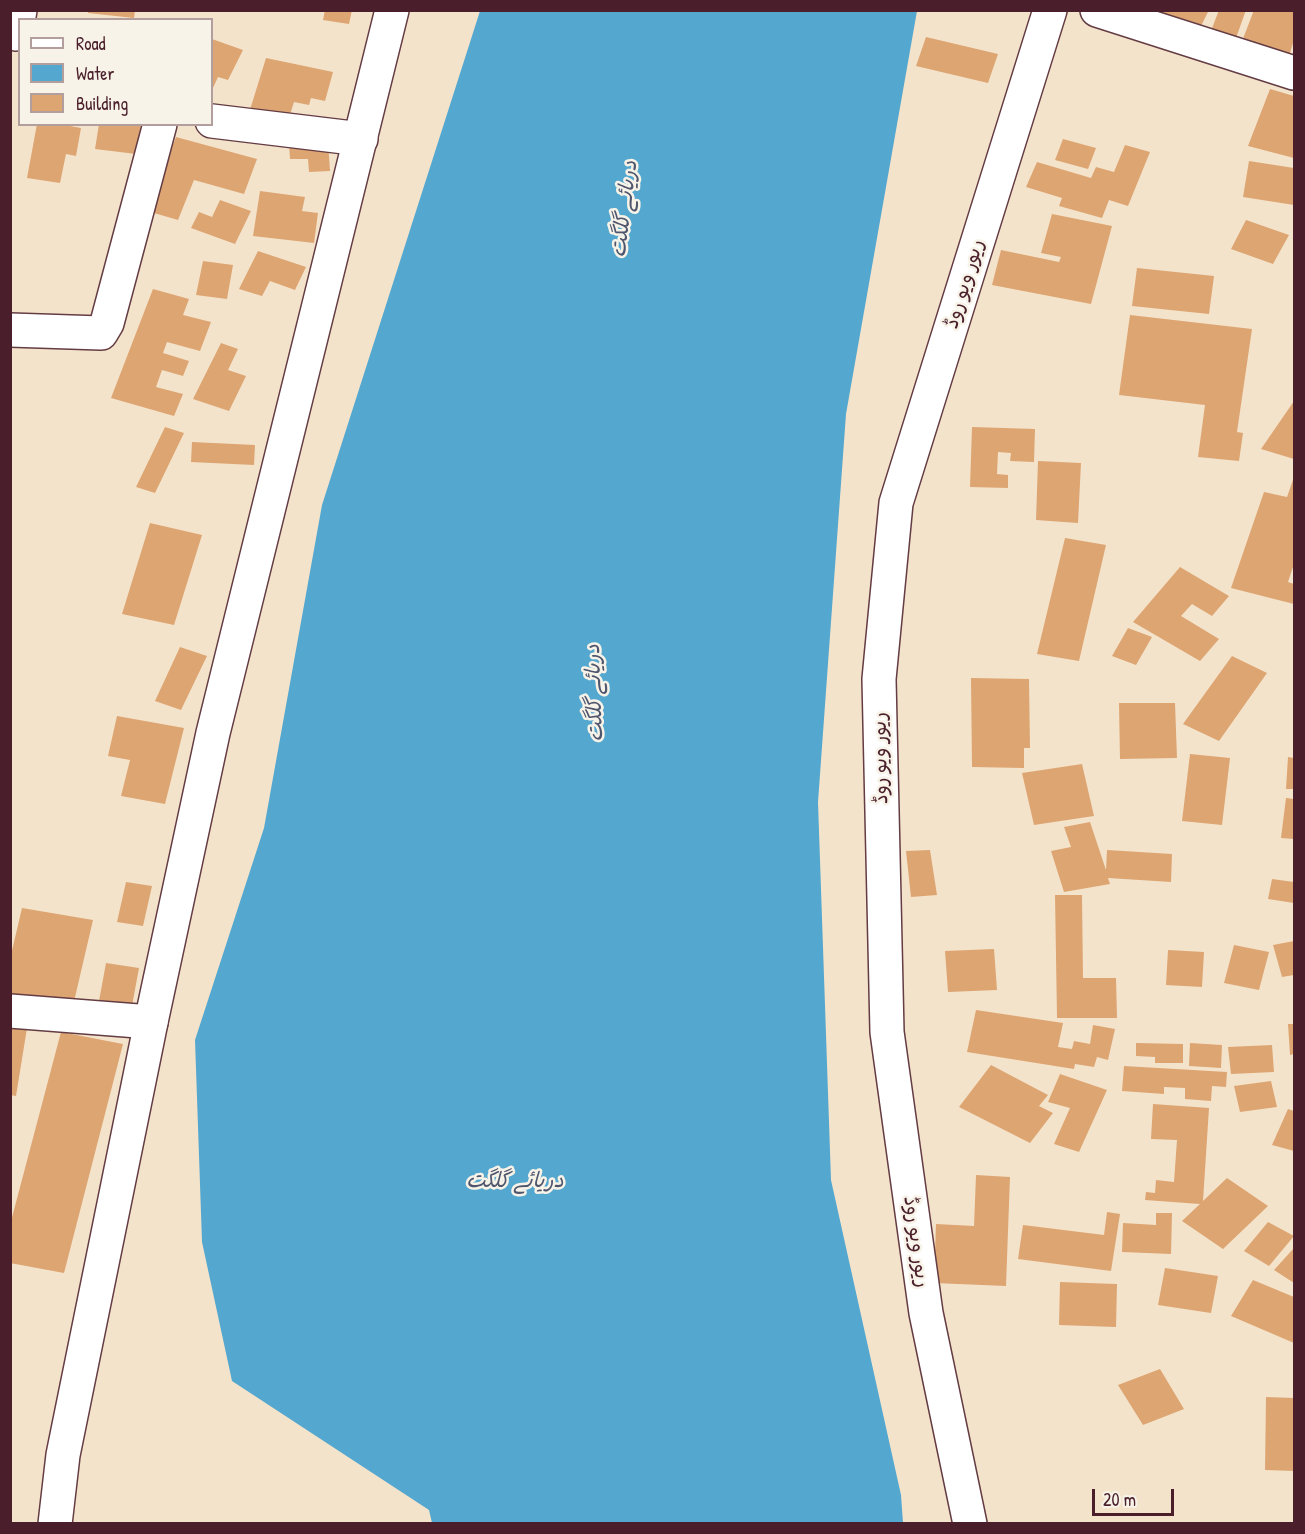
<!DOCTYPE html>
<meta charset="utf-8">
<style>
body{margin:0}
#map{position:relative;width:1305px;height:1534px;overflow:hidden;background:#f4e3cb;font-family:"Patrick Hand",sans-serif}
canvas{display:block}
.frame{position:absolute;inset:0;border:12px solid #4a1f2b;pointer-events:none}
.legend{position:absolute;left:18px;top:18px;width:195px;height:108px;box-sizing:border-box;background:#f7f3e8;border:2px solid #b29e9c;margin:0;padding:8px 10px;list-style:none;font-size:18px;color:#4a1f2b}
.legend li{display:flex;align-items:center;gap:12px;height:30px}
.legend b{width:30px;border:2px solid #b29e9c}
.scale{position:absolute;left:1092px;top:1489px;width:82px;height:27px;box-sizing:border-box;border:3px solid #4a1f2b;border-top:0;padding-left:8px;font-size:18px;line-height:21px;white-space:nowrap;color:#4a1f2b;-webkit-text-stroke:4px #f7f3e8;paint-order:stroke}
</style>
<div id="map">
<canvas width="1305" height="1534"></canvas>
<div class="frame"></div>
<ul class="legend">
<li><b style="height:8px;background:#fff"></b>Road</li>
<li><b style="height:16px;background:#54a7cf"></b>Water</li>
<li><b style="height:16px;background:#dda572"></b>Building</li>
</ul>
<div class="scale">20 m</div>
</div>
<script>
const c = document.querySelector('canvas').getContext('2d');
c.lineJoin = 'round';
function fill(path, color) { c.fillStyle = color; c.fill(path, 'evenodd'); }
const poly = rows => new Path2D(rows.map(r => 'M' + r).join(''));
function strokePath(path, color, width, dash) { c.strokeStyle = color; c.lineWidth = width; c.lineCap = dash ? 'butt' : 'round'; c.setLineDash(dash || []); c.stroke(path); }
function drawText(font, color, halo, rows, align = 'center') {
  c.font = font + ' "Patrick Hand","Playpen Sans Arabic",sans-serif'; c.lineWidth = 5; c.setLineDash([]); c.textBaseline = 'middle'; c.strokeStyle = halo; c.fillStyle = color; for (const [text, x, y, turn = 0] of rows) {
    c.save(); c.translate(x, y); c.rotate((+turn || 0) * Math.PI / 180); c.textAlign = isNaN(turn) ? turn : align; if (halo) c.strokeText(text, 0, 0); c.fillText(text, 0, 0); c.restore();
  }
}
const water = poly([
 [480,11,917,11,846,414,818,802,831,1180,901,1495,903,1523,432,1523,429,1510,232,1381,202,1242,195,1040,264,828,322,505]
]);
const building = poly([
 [88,10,135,10,134,18,88,13],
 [325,10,352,10,349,24,323,20],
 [1142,10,1209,10,1199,30],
 [1219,10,1246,10,1236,38,1211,31],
 [1254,10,1294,10,1294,40,1289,56,1241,44],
 [926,37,998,54,988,83,916,66],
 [212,39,243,50,228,80,218,77,212,90],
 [266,58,333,72,325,101,311,98,309,105,294,102,288,121,249,113],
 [1270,89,1294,96,1294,158,1248,146],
 [37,124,59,124,81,128,76,156,66,154,60,183,27,178],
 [99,124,141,124,136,154,95,149],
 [176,137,257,159,244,194,194,180,178,220,147,211],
 [1063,139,1096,148,1088,169,1055,160],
 [328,142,330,171,309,172,308,159,290,159,289,143],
 [1125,145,1150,152,1128,206,1109,200,1102,218,1059,206,1062,198,1026,187,1037,162,1091,178,1096,167,1114,172],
 [1249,161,1294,168,1294,205,1243,197],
 [260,191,305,197,302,211,318,213,314,243,253,236],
 [220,200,251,211,235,244,191,228,199,212,212,217],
 [1052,214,1112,226,1091,304,992,285,1001,250,1059,262,1061,257,1041,253],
 [1246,220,1289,235,1273,264,1231,249],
 [258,251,306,267,295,290,270,281,262,296,239,289],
 [203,261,233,265,227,299,196,295],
 [1137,268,1214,276,1209,314,1132,306],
 [153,289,189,299,183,315,211,322,200,351,167,342,163,353,189,361,183,376,162,370,156,387,183,394,174,416,111,398],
 [1130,315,1252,329,1237,432,1243,433,1239,461,1198,457,1205,405,1119,395],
 [221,343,238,349,228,370,246,376,229,411,193,399],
 [1294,401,1294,459,1261,449],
 [165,427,184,433,155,493,136,487],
 [972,427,1035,429,1034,462,1010,461,1011,453,998,452,997,474,1008,475,1008,488,970,487],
 [192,442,255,445,254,465,191,462],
 [1038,461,1081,463,1078,523,1036,520],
 [1294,477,1294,564,1288,582,1294,584,1294,604,1231,588,1264,492,1287,497],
 [150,523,202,535,174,625,122,614],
 [1065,538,1106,545,1079,661,1037,654],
 [1180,567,1229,596,1212,616,1192,604,1181,616,1219,639,1200,661,1133,622],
 [1128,628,1152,637,1136,665,1112,656],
 [180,647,207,656,181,710,155,701],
 [1232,656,1267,673,1219,741,1183,724],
 [971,678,1029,679,1030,748,1024,748,1024,768,972,767],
 [1119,703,1175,703,1177,758,1120,759],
 [117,716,184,728,165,804,121,796,130,760,108,756],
 [1190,754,1230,758,1222,825,1182,821],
 [1288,757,1294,758,1294,789,1286,789],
 [1082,764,1094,816,1034,825,1022,773],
 [1286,798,1294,799,1294,839,1281,838],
 [1090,822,1106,870,1107,850,1172,854,1171,882,1108,878,1110,884,1064,892,1051,851,1071,847,1064,827],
 [930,850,937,895,911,897,906,851],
 [1272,879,1294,882,1294,903,1268,899],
 [126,882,152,886,143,926,117,922],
 [1055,895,1082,895,1083,978,1116,978,1117,1018,1057,1018],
 [22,908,93,920,73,1006,10,995,10,959],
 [1294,941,1294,975,1282,977,1273,945],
 [1234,945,1269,952,1259,990,1224,983],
 [994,949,997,990,948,992,945,951],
 [1168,950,1204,952,1202,987,1166,985],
 [106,963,139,968,132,1006,99,1001],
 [976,1010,1063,1023,1058,1047,1072,1049,1074,1041,1090,1044,1093,1025,1115,1029,1108,1060,1097,1057,1094,1067,1075,1064,1074,1069,967,1052],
 [1288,1024,1294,1024,1294,1054,1290,1055],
 [10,1026,27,1028,16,1096,10,1095],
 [61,1032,123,1044,64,1273,10,1263,10,1225],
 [1136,1043,1183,1044,1183,1063,1155,1063,1155,1057,1136,1056],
 [1190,1043,1222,1045,1221,1068,1189,1066],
 [1272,1045,1274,1072,1231,1074,1228,1047],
 [991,1065,1048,1095,1039,1106,1053,1113,1030,1143,959,1107],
 [1124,1066,1227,1072,1226,1087,1212,1086,1211,1101,1185,1099,1185,1088,1164,1087,1164,1094,1122,1091],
 [1060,1074,1107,1090,1079,1152,1054,1144,1070,1108,1048,1102],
 [1271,1081,1277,1107,1240,1112,1234,1086],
 [1153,1104,1209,1108,1203,1201,1227,1178,1268,1206,1223,1249,1182,1221,1200,1204,1145,1200,1146,1192,1155,1193,1156,1180,1174,1182,1177,1140,1151,1139],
 [1288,1109,1294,1111,1294,1151,1272,1145],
 [976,1175,1010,1177,1006,1286,934,1283,936,1224,974,1226],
 [1107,1212,1120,1214,1111,1271,1018,1259,1023,1225,1104,1235],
 [1156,1213,1172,1213,1171,1254,1122,1252,1123,1223,1156,1225],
 [1268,1222,1294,1236,1269,1266,1244,1251],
 [1294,1248,1294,1283,1274,1270],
 [1165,1268,1218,1276,1211,1313,1158,1305],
 [1253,1280,1294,1297,1294,1343,1231,1316],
 [1060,1282,1117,1284,1116,1327,1059,1325],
 [1160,1369,1184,1409,1143,1425,1118,1385],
 [1266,1397,1294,1398,1294,1471,1265,1470]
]);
const minor = poly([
 [1097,10,1294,73],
 [16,34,20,10],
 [212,121,361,139],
 [10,330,101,333,107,323,160,124],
 [10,1011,151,1022]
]);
const major = poly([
 [55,1524,63,1455,151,1022,213,733,392,10]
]);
const highway = poly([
 [970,1524,926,1313,887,1032,879,679,896,503,1050,10]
]);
const streetNames = [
 ["ریور ویو روڈ",965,284,-73],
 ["ریور ویو روڈ",881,758,-91],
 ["ریور ویو روڈ",916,1242,82]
];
const waterNames = [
 ["دریائے گلگت",625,209,-83],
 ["دریائے گلگت",595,693,-92],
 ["دریائے گلگت",515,1181]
];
fill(water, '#54a7cf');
fill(building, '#dda572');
strokePath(minor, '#643c43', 36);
strokePath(major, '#643c43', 36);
strokePath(highway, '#643c43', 36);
strokePath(minor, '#fff', 33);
strokePath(major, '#fff', 33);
strokePath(highway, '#fff', 33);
drawText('20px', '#4a1f2b', '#f7f3e8', streetNames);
drawText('italic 21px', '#4e556d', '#f7f3e8', waterNames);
</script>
